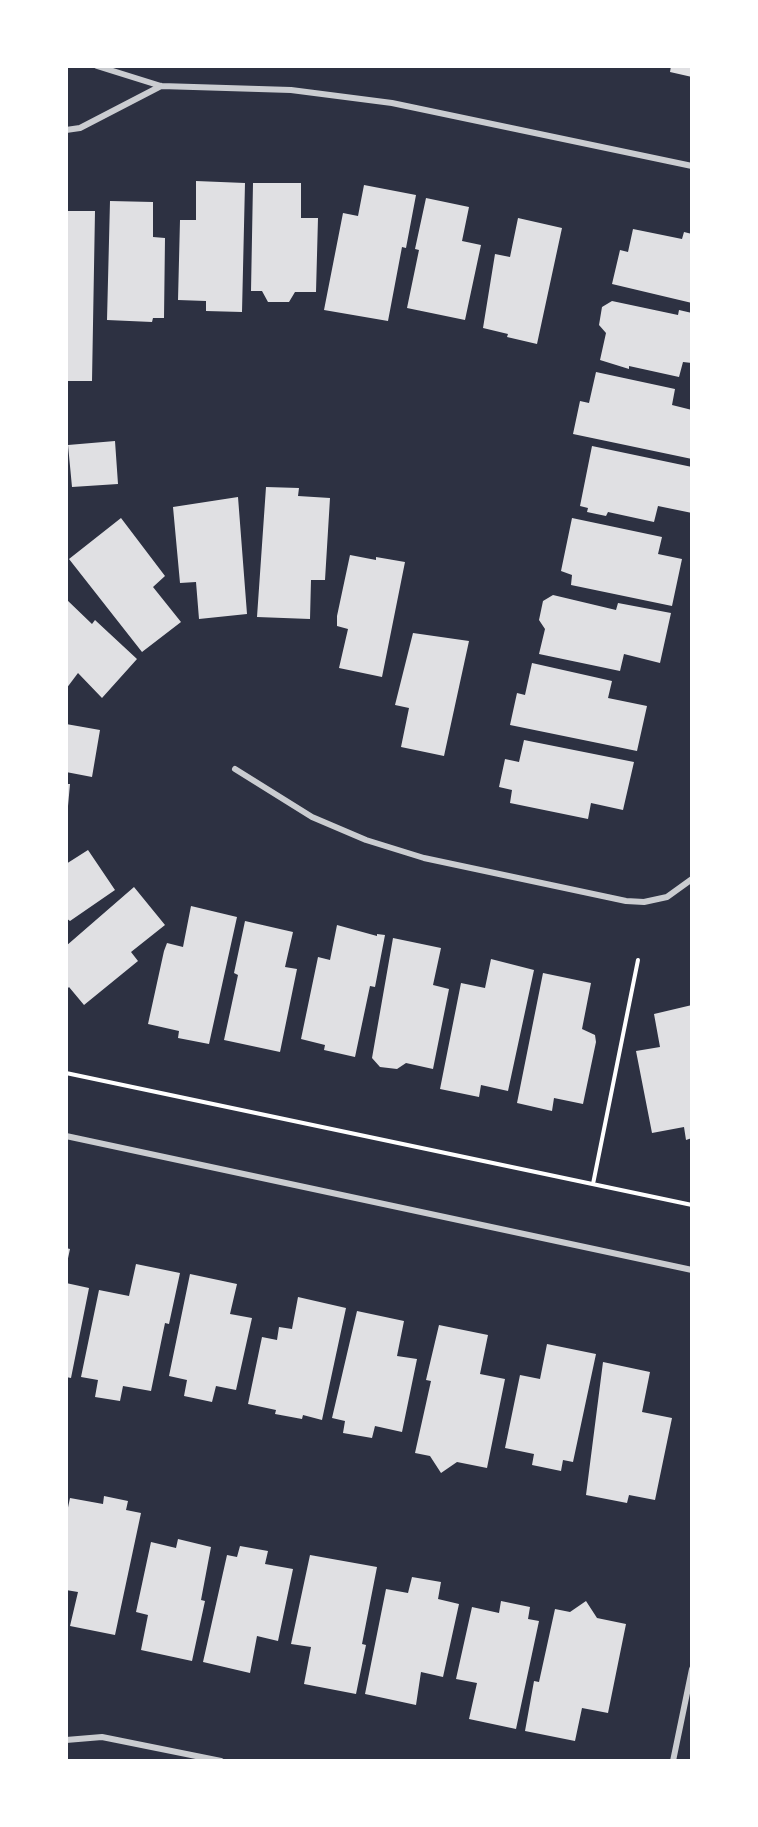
<!DOCTYPE html>
<style>
body{margin:0}
#map{position:relative;width:758px;height:1827px;overflow:hidden;background:#2d3142;font-family:Figtree,sans-serif}
canvas{display:block}
.frame{position:absolute;inset:0;border:68px solid #fff;pointer-events:none}
</style>
<div id="map">
<canvas width="758" height="1827"></canvas>
<div class="frame"></div>
</div>
<script>
const c = document.querySelector('canvas').getContext('2d');
c.lineJoin = 'round';
function fill(path, color) { c.fillStyle = color; c.fill(path, 'evenodd'); }
const poly = rows => new Path2D(rows.map(r => 'M' + r).join(''));
function strokePath(path, color, width, dash) { c.strokeStyle = color; c.lineWidth = width; c.lineCap = dash ? 'butt' : 'round'; c.setLineDash(dash || []); c.stroke(path); }
const building = poly([
 [671,66,692,66,692,77,670,72],
 [196,181,245,183,242,312,206,311,206,301,178,300,180,220,196,220],
 [253,183,301,183,301,218,318,218,316,292,295,292,289,302,268,302,262,291,251,291],
 [364,185,416,195,406,248,402,247,388,321,324,310,343,213,358,216],
 [426,198,469,207,462,241,481,245,465,320,407,308,419,250,415,249],
 [110,201,153,202,153,237,165,238,164,318,153,318,152,322,107,320],
 [66,211,95,211,92,381,66,381],
 [518,218,562,228,537,344,507,337,508,334,483,328,495,254,510,257],
 [633,229,682,239,684,232,692,234,692,303,612,284,620,250,628,252],
 [612,301,678,315,679,310,692,313,692,363,683,362,679,377,629,366,629,369,600,360,606,333,599,325,602,307],
 [596,372,675,389,672,405,692,410,692,459,573,434,580,401,589,403],
 [115,441,118,484,72,487,68,445],
 [592,446,692,467,692,513,658,506,654,522,608,512,606,516,587,512,588,508,580,506],
 [266,487,299,488,298,496,330,498,325,580,311,580,310,619,257,617],
 [238,497,247,614,199,619,196,582,180,583,173,507],
 [121,518,165,576,153,587,181,622,142,652,69,559],
 [572,518,662,537,658,554,682,559,672,606,571,585,572,575,561,571],
 [350,555,376,560,376,557,405,562,382,677,339,668,348,629,337,626,337,616],
 [553,595,616,610,618,603,671,613,660,663,624,654,620,671,539,654,545,629,539,620,543,601],
 [66,599,92,624,95,620,137,659,102,698,78,673,66,689],
 [413,633,469,641,444,756,401,747,409,708,395,705],
 [532,663,612,681,608,698,647,706,637,751,510,725,517,693,525,695],
 [66,724,100,730,92,777,66,772],
 [524,740,634,762,623,810,591,803,588,819,510,803,512,790,499,787,505,759,519,762],
 [66,784,70,784,68,806,66,806],
 [88,850,115,890,70,921,66,918,66,864],
 [134,887,165,925,131,952,138,961,84,1005,69,987,66,990,66,946],
 [191,906,237,917,209,1044,178,1038,179,1031,148,1024,164,951,167,943,183,947],
 [245,921,293,932,285,967,297,969,280,1052,224,1040,238,975,234,973],
 [337,925,377,936,377,934,385,935,375,987,370,986,355,1057,324,1050,325,1045,301,1039,318,957,330,960],
 [393,938,441,948,433,985,449,989,433,1069,406,1063,397,1069,380,1067,372,1058],
 [491,959,534,970,508,1091,481,1085,479,1097,440,1089,461,983,485,988],
 [543,973,591,983,582,1029,595,1035,596,1042,583,1104,554,1098,552,1111,517,1103],
 [692,1005,692,1138,686,1140,684,1127,652,1133,636,1051,660,1047,654,1014],
 [66,1248,70,1249,67,1263,66,1262],
 [136,1264,180,1273,169,1324,165,1323,151,1391,123,1386,120,1401,95,1397,98,1380,81,1377,99,1290,129,1296],
 [190,1274,237,1284,230,1314,252,1318,236,1390,216,1386,212,1402,184,1396,187,1380,169,1376],
 [66,1283,89,1288,71,1378,66,1377],
 [298,1297,346,1308,322,1420,303,1415,302,1419,275,1414,276,1410,248,1404,262,1337,277,1340,279,1327,292,1329],
 [357,1311,404,1321,397,1356,417,1359,402,1432,375,1426,372,1438,343,1433,345,1421,332,1418],
 [439,1325,488,1335,480,1374,505,1379,487,1468,457,1462,441,1473,430,1456,415,1453,431,1381,426,1380],
 [547,1344,596,1354,573,1462,563,1460,561,1471,532,1465,534,1454,505,1448,520,1375,540,1379],
 [603,1362,650,1372,642,1412,672,1418,655,1500,629,1495,627,1503,586,1495],
 [104,1496,128,1501,126,1510,141,1513,115,1635,70,1626,78,1592,66,1590,66,1517,70,1498,103,1504],
 [178,1539,211,1547,201,1600,205,1601,192,1661,141,1650,148,1615,136,1612,151,1542,176,1548],
 [240,1546,268,1551,265,1564,293,1569,278,1641,257,1636,250,1673,203,1662,227,1555,237,1557],
 [310,1555,377,1567,362,1644,366,1645,356,1694,304,1684,311,1647,291,1644],
 [412,1577,441,1582,438,1599,459,1604,443,1677,421,1672,416,1705,365,1694,386,1589,408,1593],
 [501,1601,530,1607,528,1619,539,1621,516,1729,469,1719,477,1683,456,1679,472,1607,499,1613],
 [586,1601,597,1618,626,1624,608,1713,582,1708,575,1741,525,1731,534,1681,539,1682,555,1609,570,1612]
]);
const path = poly([
 [66,1073,692,1205],
 [593,1184,638,960]
]);
const minor = poly([
 [97,66,161,86,291,90,392,103,692,166],
 [66,130,80,128,161,86],
 [235,769,312,817,366,840,424,858,626,901,644,902,667,897,692,879],
 [66,1136,692,1270],
 [66,1740,102,1737,221,1761],
 [673,1761,692,1669]
]);
fill(building, '#e0e0e3');
strokePath(path, '#fff', 4);
strokePath(minor, '#caccd0', 6);
</script>
